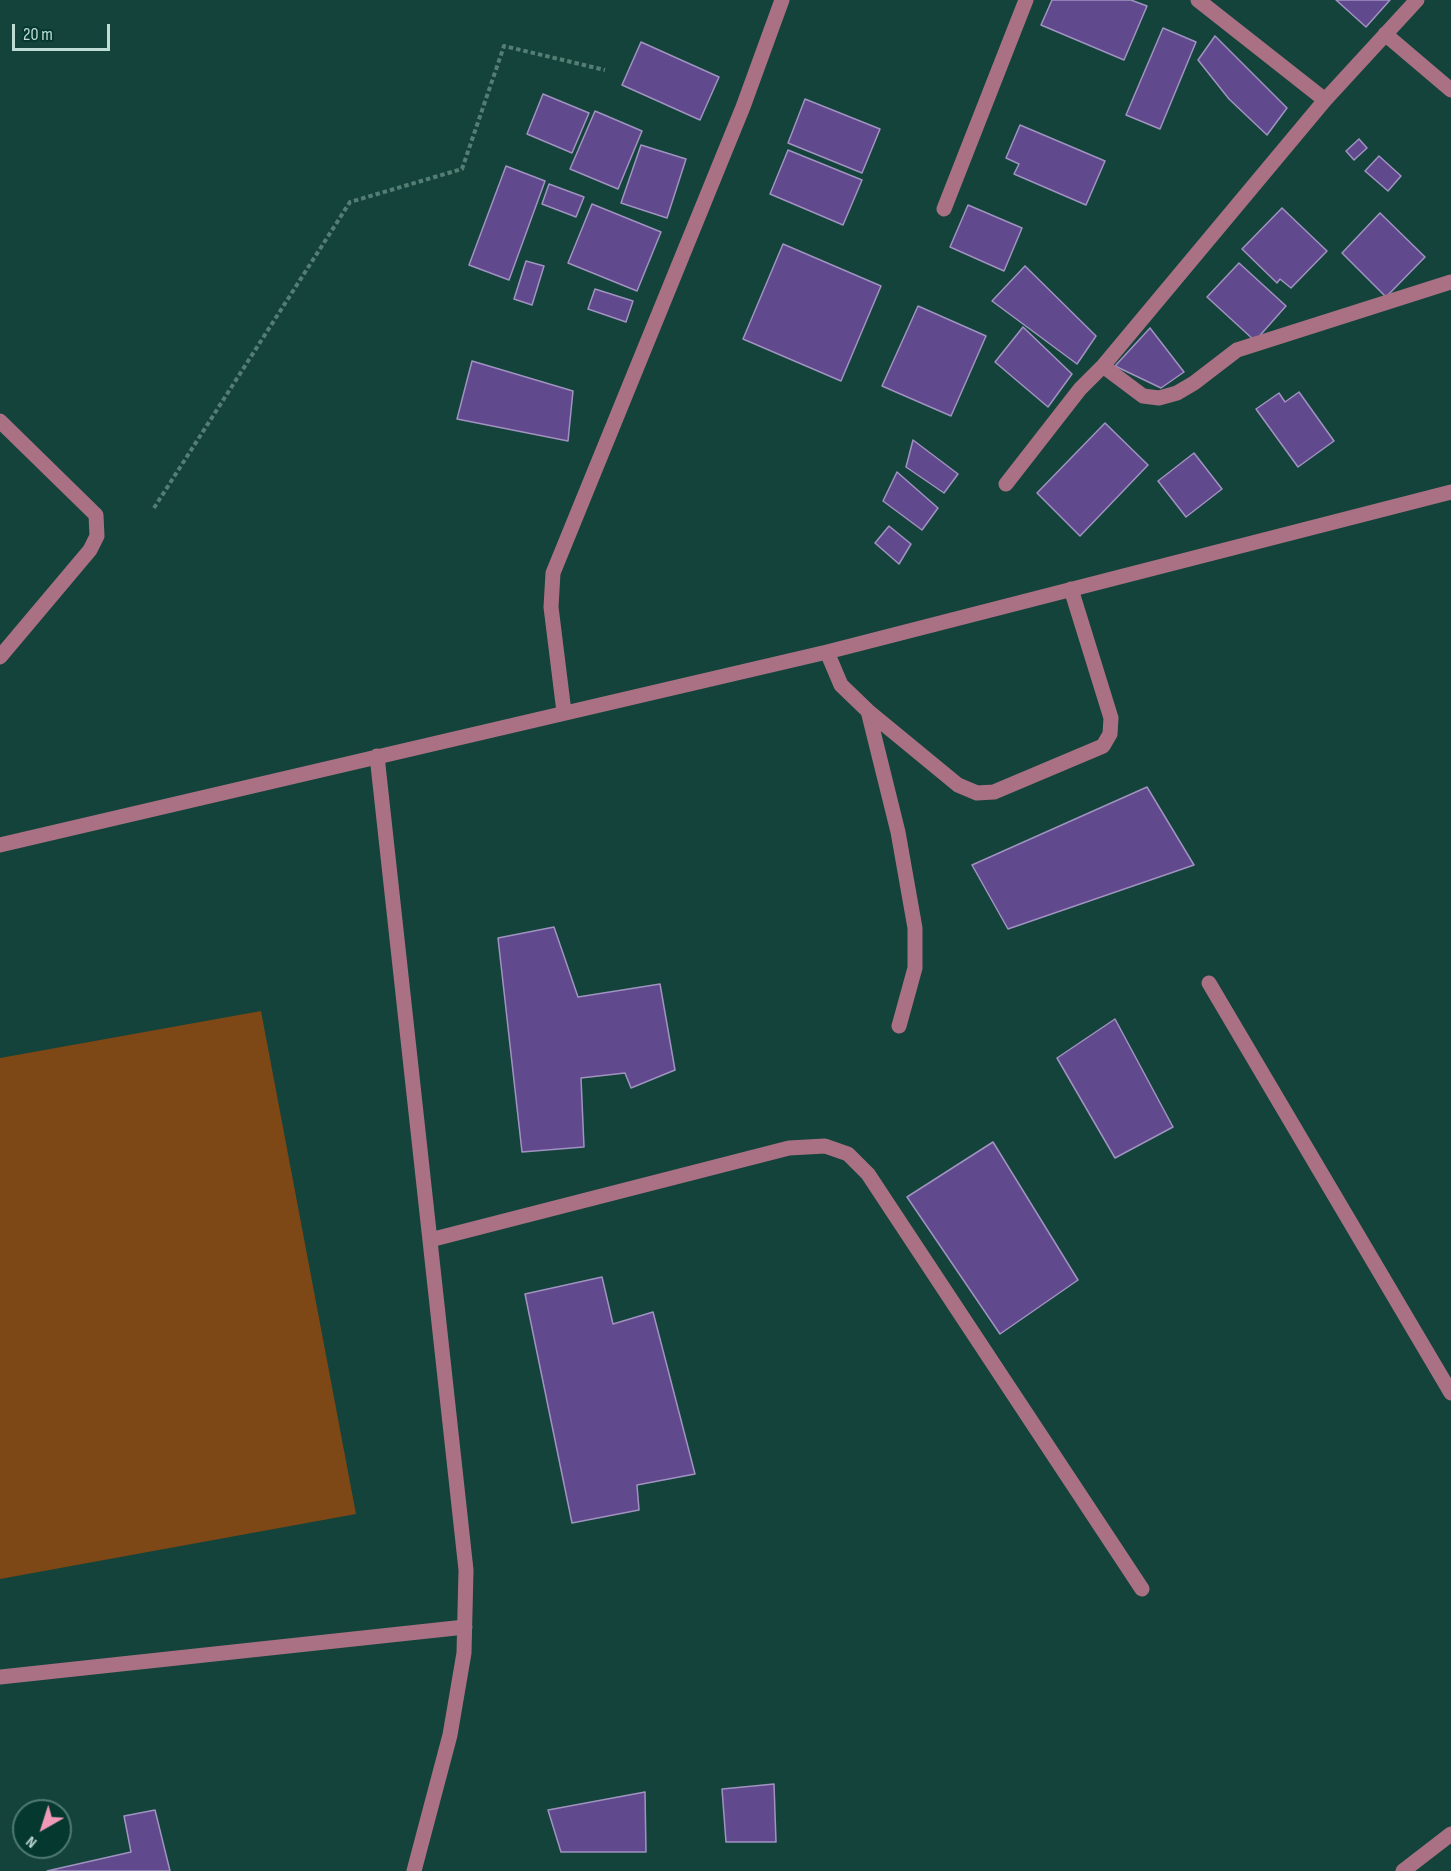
<!DOCTYPE html>
<style>
body{margin:0}
#map{position:relative;width:1451px;height:1871px;overflow:hidden;background:#13433a;font-family:"Sofia Sans Condensed",sans-serif}
canvas{display:block}
.north{position:absolute;left:12px;top:1799px;width:60px;height:60px;box-sizing:border-box;background:#053930;border:2px solid #4f7a72;border-radius:50%;rotate:219deg;font-size:16px;font-weight:700;line-height:24px;text-align:center;color:#bedcd4}
.north::after{content:'';display:block;margin:auto;width:21px;height:27px;background:#f09ab7;clip-path:polygon(50% 0,100% 100%,50% 72%,0 100%)}
.scale{position:absolute;left:12px;top:24px;width:98px;height:27px;box-sizing:border-box;border:3px solid #bedcd4;border-top:0;padding-left:8px;font-size:18px;line-height:21px;white-space:nowrap;color:#bedcd4;-webkit-text-stroke:4px #053930;paint-order:stroke}
</style>
<div id="map">
<canvas width="1451" height="1871"></canvas>
<div class="north">N</div>
<div class="scale">20 m</div>
</div>
<script>
const c = document.querySelector('canvas').getContext('2d');
c.lineJoin = 'round';
function fill(path, color) { c.fillStyle = color; c.fill(path, 'evenodd'); }
const poly = rows => new Path2D(rows.map(r => 'M' + r).join(''));
function strokePath(path, color, width, dash) { c.strokeStyle = color; c.lineWidth = width; c.lineCap = dash ? 'butt' : 'round'; c.setLineDash(dash || []); c.stroke(path); }
const green = poly([
 [261,1011,356,1514,0,1579,0,1058]
]);
const building = poly([
 [1052,0,1131,0,1147,6,1124,60,1041,25,1052,0],
 [1336,0,1390,0,1366,27,1336,0],
 [1163,28,1196,42,1160,129,1126,115,1163,28],
 [1215,36,1287,108,1267,135,1229,99,1198,60,1215,36],
 [641,42,719,77,700,120,622,85,641,42],
 [543,94,589,113,572,153,527,134,543,94],
 [805,99,880,129,862,173,788,143,805,99],
 [595,111,642,131,618,189,570,169,595,111],
 [1020,125,1105,161,1086,205,1014,174,1019,164,1006,158,1020,125],
 [1359,139,1367,148,1354,160,1346,151,1359,139],
 [641,145,686,159,667,218,621,203,641,145],
 [788,150,862,180,843,225,770,194,788,150],
 [1379,156,1401,176,1388,191,1365,171,1379,156],
 [506,166,545,181,509,280,469,265,506,166],
 [549,184,584,197,576,217,542,204,549,184],
 [592,204,661,232,637,291,568,263,592,204],
 [968,205,1022,228,1004,271,950,247,968,205],
 [1282,208,1327,251,1291,288,1280,279,1277,283,1242,249,1282,208],
 [1380,213,1425,257,1386,297,1342,253,1380,213],
 [783,244,881,286,841,381,743,339,783,244],
 [526,261,544,266,532,305,514,299,526,261],
 [1239,263,1286,306,1255,341,1207,297,1239,263],
 [1025,266,1096,336,1077,364,992,301,1025,266],
 [595,289,633,301,626,322,588,309,595,289],
 [918,306,986,336,951,416,882,386,918,306],
 [1023,327,1072,374,1048,407,995,362,1023,327],
 [1150,328,1184,372,1161,388,1115,366,1150,328],
 [472,361,573,391,568,441,457,419,472,361],
 [1299,392,1334,441,1298,467,1256,409,1279,393,1285,402,1299,392],
 [1105,423,1148,465,1080,536,1037,493,1105,423],
 [913,440,958,474,944,493,906,467,913,440],
 [1194,453,1222,489,1186,517,1158,481,1194,453],
 [897,472,938,508,922,530,883,501,897,472],
 [889,526,911,544,899,564,875,543,889,526],
 [1147,787,1194,865,1008,929,972,865,1147,787],
 [554,927,578,997,660,984,675,1070,631,1088,625,1073,581,1078,584,1147,522,1152,498,938,554,927],
 [1115,1019,1173,1127,1115,1158,1057,1058,1115,1019],
 [993,1142,1078,1280,1000,1334,907,1197,993,1142],
 [602,1277,613,1324,653,1312,695,1474,637,1485,639,1510,572,1523,525,1294,602,1277],
 [774,1784,776,1842,726,1842,722,1789,774,1784],
 [645,1792,646,1852,561,1852,548,1810,645,1792],
 [155,1810,170,1871,47,1871,131,1852,124,1816,155,1810]
]);
const path = poly([
 [154,508,350,202,462,169,504,46,605,70]
]);
const minor = poly([
 [1198,0,1325,100],
 [1385,34,1451,90],
 [944,209,1026,0],
 [1103,366,1143,396,1159,398,1177,393,1194,383,1237,350,1451,282],
 [0,421,96,515,97,536,90,550,0,657],
 [1006,484,1080,389,1103,366,1325,100,1417,0],
 [827,652,841,685,868,711,958,785,977,793,994,792,1103,746,1110,734,1111,718,1071,589],
 [868,711,898,832,915,928,915,968,899,1026],
 [564,712,551,607,553,573,743,107,782,0],
 [377,756,466,1570,464,1653,450,1735,414,1871],
 [0,845,827,652,1451,492],
 [1209,983,1451,1393],
 [430,1240,789,1148,825,1146,848,1154,868,1174,1142,1589],
 [0,1677,465,1627],
 [1403,1871,1451,1834]
]);
fill(green, '#7e4716');
fill(building, '#61498d');
strokePath(building, '#a193c1', 1.5);
strokePath(path, '#547d74', 4, [4.5, 3]);
strokePath(minor, '#aa7184', 15);
</script>
